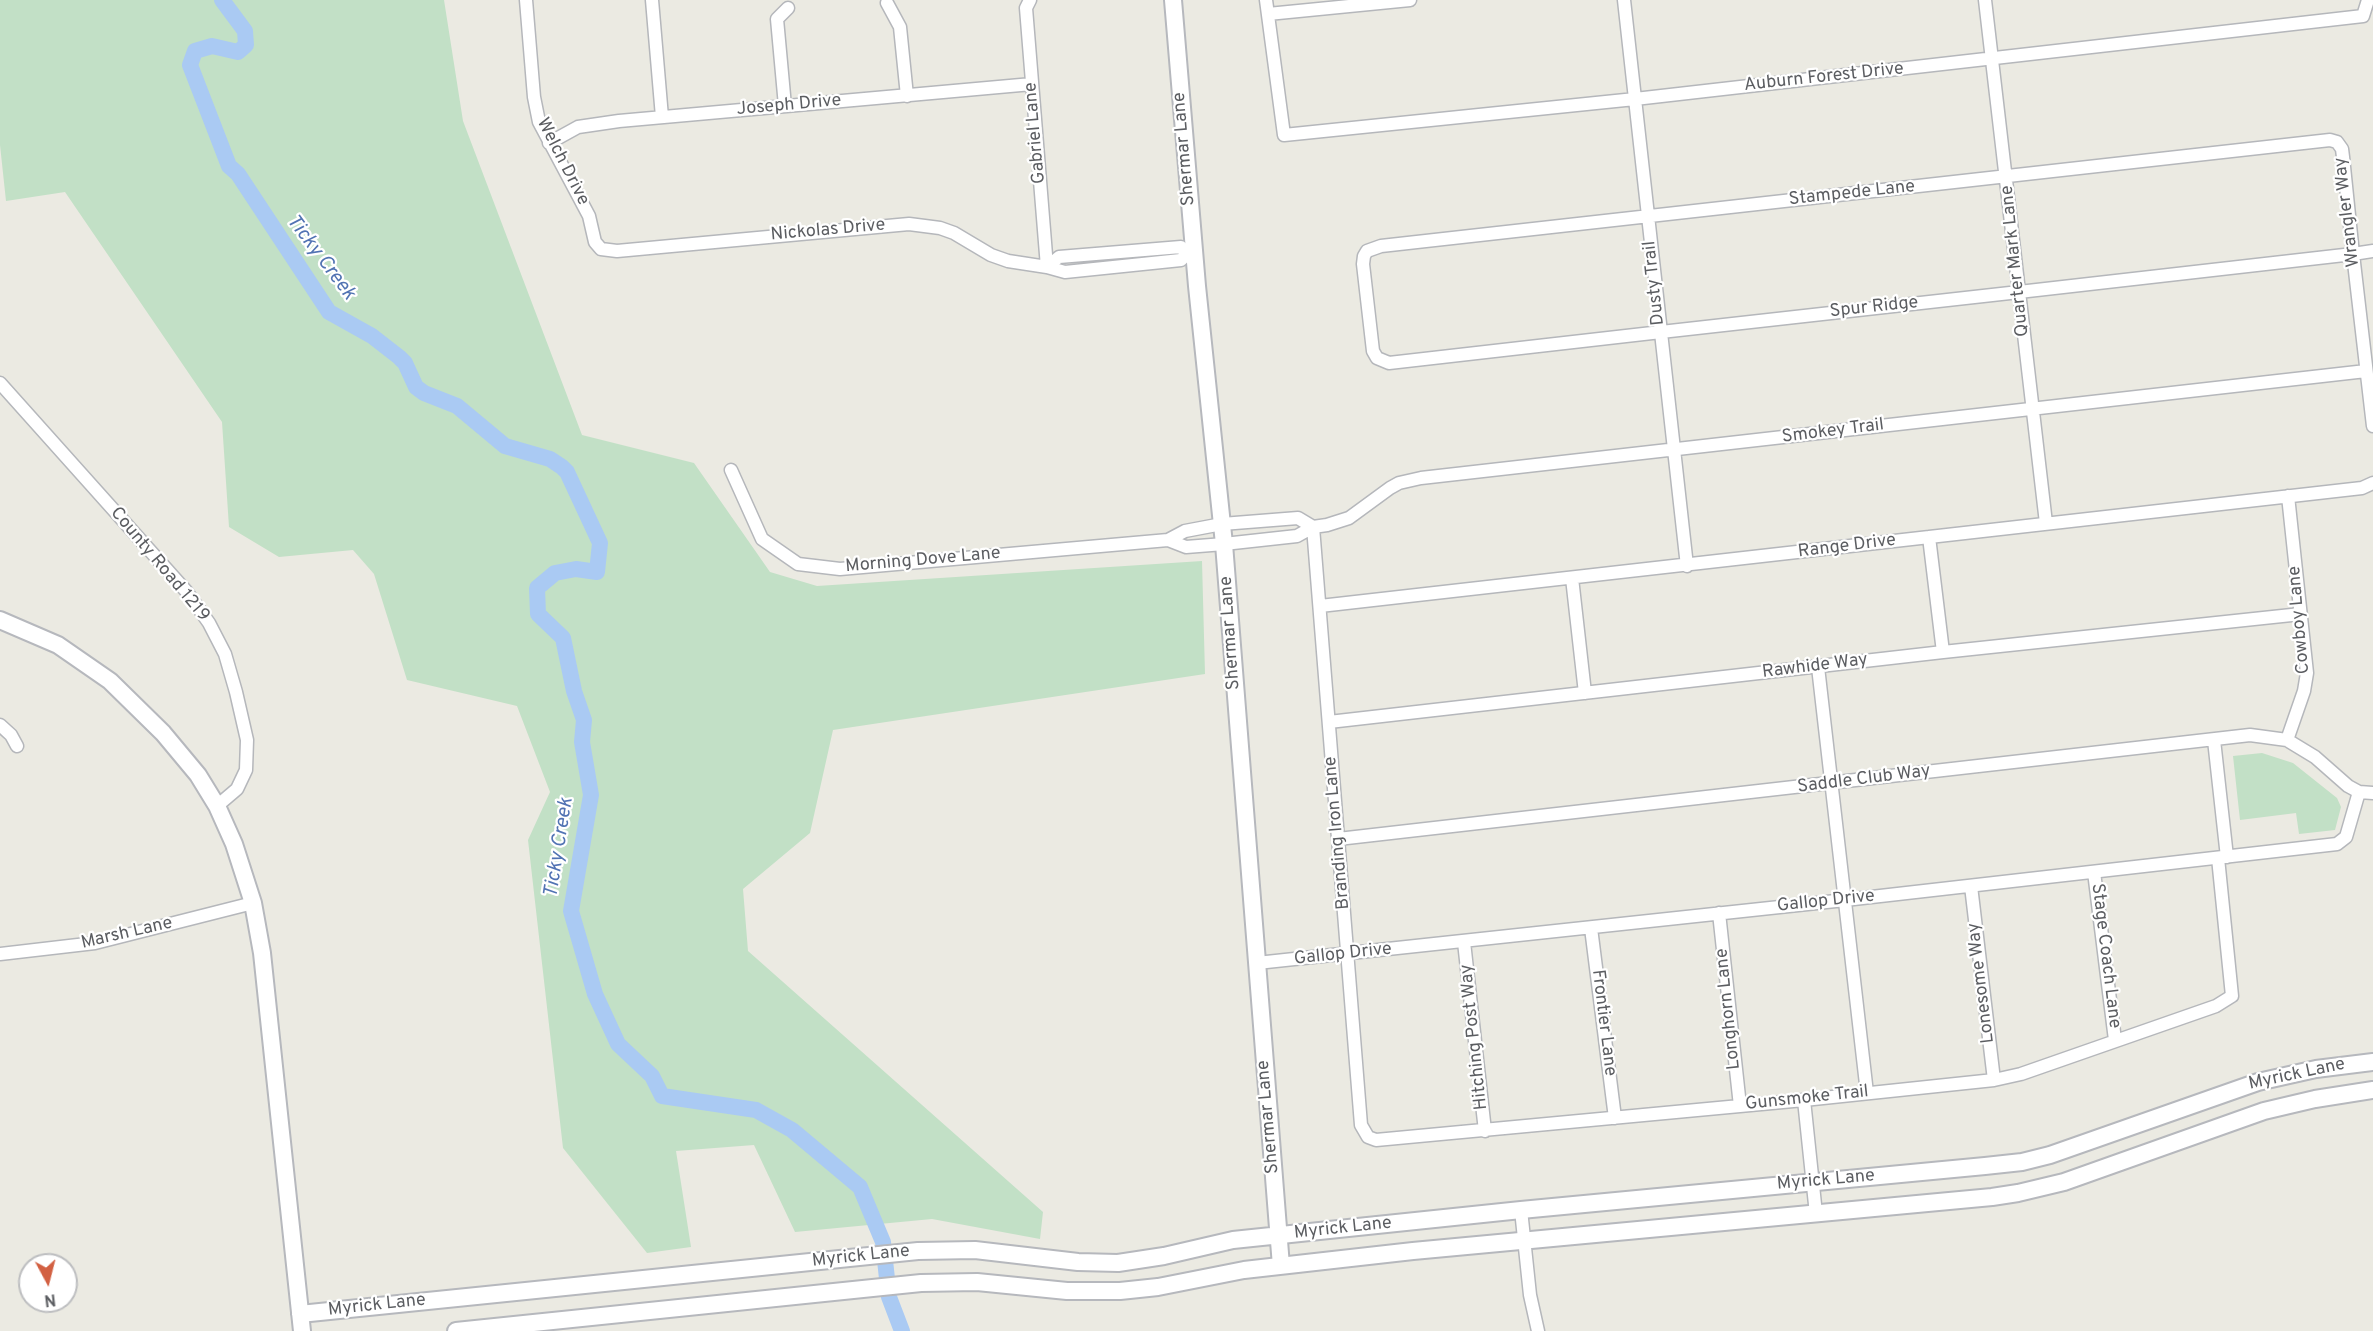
<!DOCTYPE html>
<style>
body{margin:0}
#map{position:relative;width:2373px;height:1331px;overflow:hidden;background:#ebeae2;font-family:Overpass,sans-serif}
canvas{display:block}
.north{position:absolute;left:18px;top:1253px;width:60px;height:60px;box-sizing:border-box;background:#fff;border:2px solid #bdbec0;border-radius:50%;rotate:173deg;font-size:16px;font-weight:700;line-height:24px;text-align:center;color:#5b5d61}
.north::after{content:'';display:block;margin:auto;width:21px;height:27px;background:#d26042;clip-path:polygon(50% 0,100% 100%,50% 72%,0 100%)}
</style>
<div id="map">
<canvas width="2373" height="1331"></canvas>
<div class="north">N</div>
</div>
<script>
const c = document.querySelector('canvas').getContext('2d');
c.lineJoin = 'round';
function fill(path, color) { c.fillStyle = color; c.fill(path, 'evenodd'); }
const poly = rows => new Path2D(rows.map(r => 'M' + r).join(''));
function strokePath(path, color, width, dash) { c.strokeStyle = color; c.lineWidth = width; c.lineCap = dash ? 'butt' : 'round'; c.setLineDash(dash || []); c.stroke(path); }
function drawText(font, color, halo, rows, align = 'center') {
  c.font = font + ' Overpass,sans-serif'; c.lineWidth = 4.5; c.setLineDash([]); c.textBaseline = 'middle'; c.strokeStyle = halo; c.fillStyle = color; for (const [text, x, y, turn = 0] of rows) {
    c.save(); c.translate(x, y); c.rotate((+turn || 0) * Math.PI / 180); c.textAlign = isNaN(turn) ? turn : align; if (halo) c.strokeText(text, 0, 0); c.fillText(text, 0, 0); c.restore();
  }
}
const green = poly([
 [0,0,444,0,463,121,582,435,694,463,770,572,817,586,1202,561,1205,674,833,730,810,833,743,889,748,951,1043,1212,1040,1239,932,1219,795,1232,754,1145,676,1151,691,1247,647,1253,563,1148,528,840,550,792,517,706,407,680,374,574,353,550,279,557,229,527,222,422,65,192,6,201,0,145],
 [2262,753,2293,763,2337,798,2341,807,2335,830,2299,834,2296,813,2240,820,2233,756]
]);
const river = poly([
 [222,0,245,31,246,45,238,52,212,46,195,51,190,65,229,166,238,174,329,312,372,336,399,357,405,363,416,387,424,393,457,406,505,446,550,459,562,467,567,472,600,543,597,572,576,569,555,573,537,588,538,614,563,638,574,691,584,720,582,742,591,795,571,911,595,994,618,1044,652,1076,662,1096,756,1110,792,1130,860,1187,883,1242,889,1297,902,1331]
]);
const street = poly([
 [526,0,534,97,539,122,589,216,595,242,601,249,617,251,909,224,940,228,954,233,991,255,1008,261,1047,267,1065,272,1181,260,1187,254,1194,253],
 [652,0,662,117],
 [1030,0,1026,8,1047,267],
 [1266,0,1284,135,1635,99,2363,16,2368,0],
 [1624,0,1687,566],
 [1985,0,2046,523],
 [887,3,900,27,907,96],
 [1268,14,1410,0],
 [785,106,777,19,788,8],
 [549,143,578,127,619,121,1032,84],
 [2373,251,2353,254,2019,292,1661,332,1389,363,1377,358,1373,351,1363,264,1364,256,1367,251,1381,246,2330,140,2337,142,2342,149,2343,157,2353,254,2373,426],
 [1047,267,1059,257,1181,247,1187,254],
 [0,383,187,592,209,623,225,654,236,692,247,740,246,770,237,789,217,806],
 [731,470,762,539,798,564,840,569,1168,540,1185,531,1222,524,1298,518,1313,527,1297,536,1224,544,1186,547,1168,540],
 [1929,537,1943,652],
 [1572,578,1585,693],
 [1320,606,2362,488,2373,483],
 [1818,667,1867,1093],
 [1329,722,1943,652,2301,614],
 [0,725,11,735,17,746],
 [2214,740,2227,857],
 [2287,740,2304,691,2307,673,2288,496],
 [1338,839,2250,735,2287,740,2315,757,2348,786,2359,792,2373,793],
 [2218,858,2232,996,2216,1006,2021,1074,1994,1080,1804,1100,1376,1140,1368,1137,1361,1125,1313,527,1327,525,1349,518,1390,488,1399,483,1421,478,2366,371],
 [2094,872,2115,1040],
 [1971,886,1994,1080],
 [1719,913,1740,1106],
 [1591,928,1615,1118],
 [1464,942,1485,1131],
 [0,954,95,943,253,903],
 [1257,963,1845,900,2337,844,2346,837,2359,792],
 [1804,1100,1816,1214],
 [1521,1210,1530,1295,1538,1331]
]);
const secondary = poly([
 [1173,0,1197,286,1224,544,1281,1266],
 [0,620,58,645,110,681,163,733,198,775,217,806,234,844,253,903,262,953,302,1331],
 [300,1314,918,1251,975,1250,1078,1262,1118,1263,1164,1256,1233,1240,1521,1210,1985,1166,2022,1162,2050,1155,2258,1082,2316,1069,2373,1062],
 [456,1331,921,1283,977,1282,1067,1291,1120,1291,1158,1287,1244,1270,1413,1251,1992,1197,2018,1193,2064,1182,2264,1111,2315,1099,2373,1090]
]);
const streetNames = [
 ["Auburn Forest Drive",1824,78,-6],
 ["Joseph Drive",789,106,-5],
 ["Gabriel Lane",1036,133,-95],
 ["Shermar Lane",1185,149,-95],
 ["Welch Drive",562,162,63],
 ["Stampede Lane",1852,194,-6],
 ["Wrangler Way",2348,212,-97],
 ["Nickolas Drive",828,231,-5],
 ["Quarter Mark Lane",2016,261,-96],
 ["Dusty Trail",1655,283,-96],
 ["Spur Ridge",1874,308,-6],
 ["Smokey Trail",1833,432,-7],
 ["Range Drive",1847,547,-7],
 ["Morning Dove Lane",923,561,-5],
 ["County Road 1219",159,565,50],
 ["Cowboy Lane",2300,620,-95],
 ["Shermar Lane",1231,633,-94],
 ["Rawhide Way",1815,667,-7],
 ["Saddle Club Way",1864,780,-7],
 ["Branding Iron Lane",1338,833,-95],
 ["Gallop Drive",1826,902,-6],
 ["Marsh Lane",127,934,-13],
 ["Gallop Drive",1343,955,-6],
 ["Stage Coach Lane",2105,956,83],
 ["Lonesome Way",1982,983,-97],
 ["Longhorn Lane",1729,1009,-96],
 ["Frontier Lane",1603,1023,83],
 ["Hitching Post Way",1475,1037,-96],
 ["Myrick Lane",2297,1075,-12],
 ["Gunsmoke Trail",1807,1099,-6],
 ["Shermar Lane",1269,1117,-95],
 ["Myrick Lane",1826,1181,-5],
 ["Myrick Lane",1343,1229,-6],
 ["Myrick Lane",861,1257,-6],
 ["Myrick Lane",377,1306,-6]
];
const waterNames = [
 ["Ticky Creek",320,258,53],
 ["Ticky Creek",560,848,-81]
];
fill(green, '#c2e0c6');
strokePath(river, '#aacaf3', 16);
strokePath(street, '#b5b7bb', 15);
strokePath(secondary, '#b6b8bd', 20);
strokePath(street, '#fff', 12);
strokePath(secondary, '#fff', 16);
drawText('18px', '#5b5d61', '#fff', streetNames);
drawText('italic 20px', '#5173b3', '#fff', waterNames);
</script>
